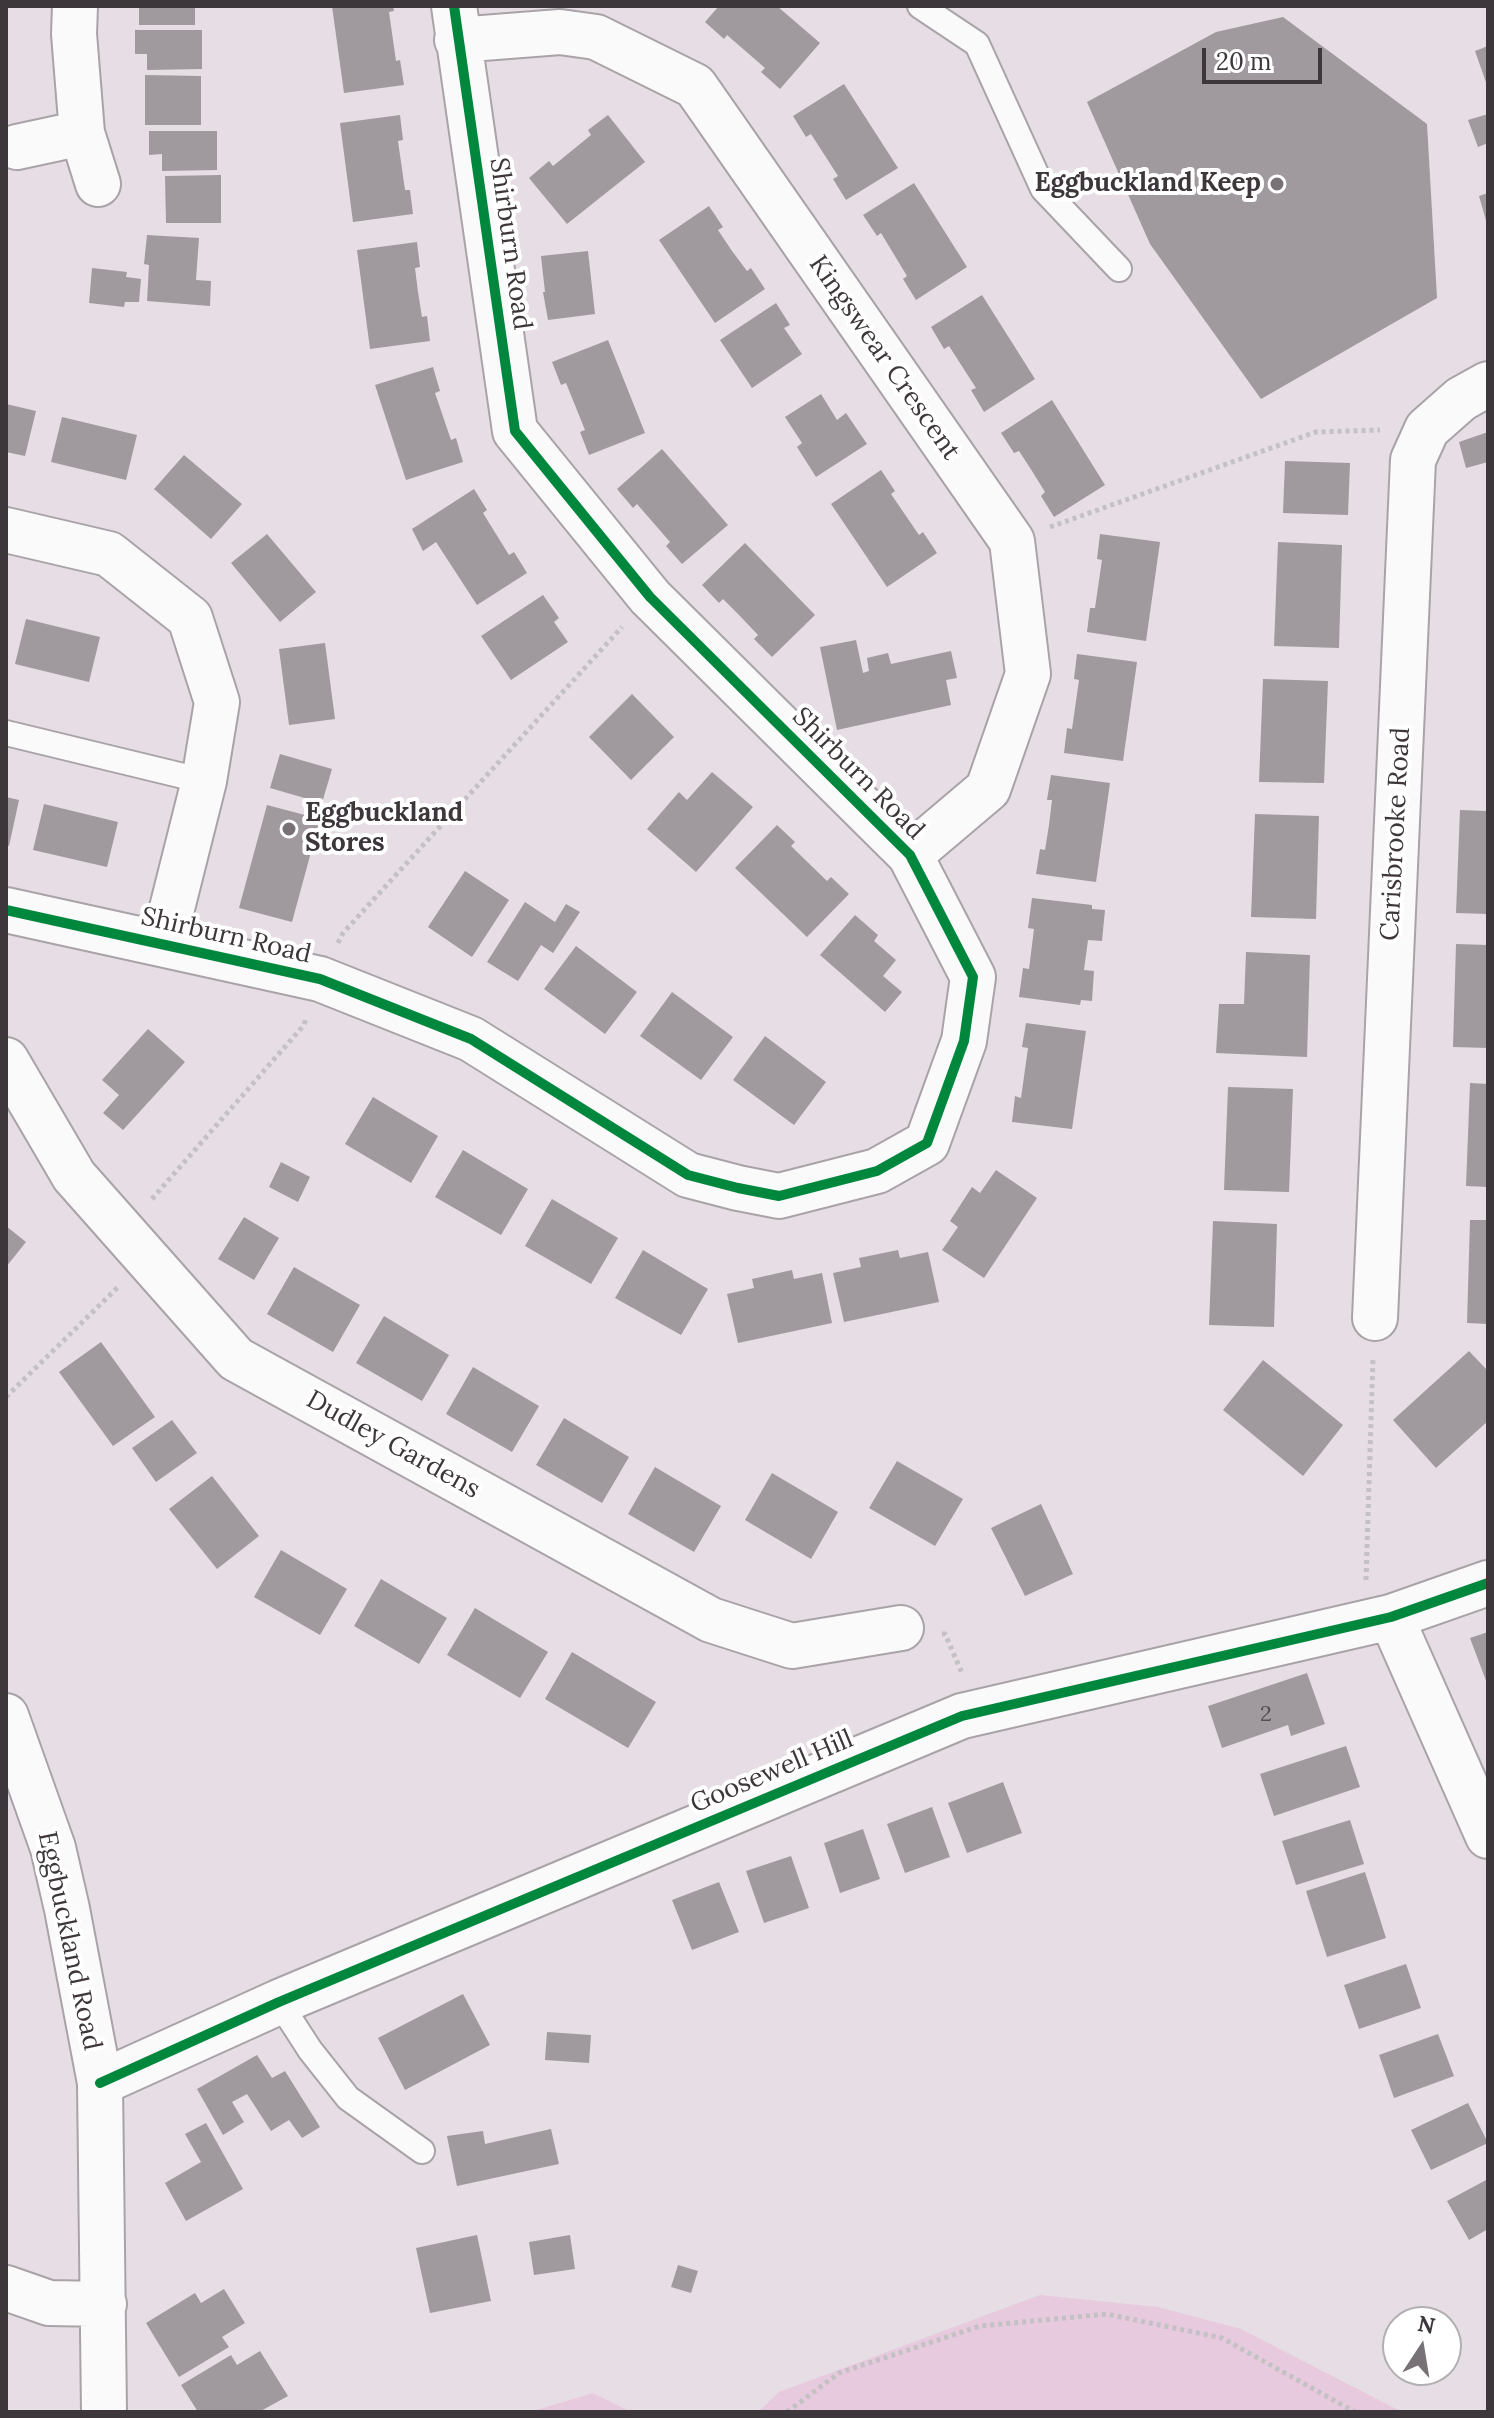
<!DOCTYPE html>
<style>
body{margin:0}
#map{position:relative;width:1494px;height:2418px;overflow:hidden;background:#e6dee4;font-family:Lora,serif}
canvas{display:block}
.frame{position:absolute;inset:0;border:8px solid #3d373b;pointer-events:none}
.north{position:absolute;left:1382px;top:2306px;width:80px;height:80px;box-sizing:border-box;background:#fff;border:2px solid #b1afb1;border-radius:50%;rotate:12deg;font-size:22px;font-weight:700;line-height:32px;text-align:center;color:#3d373b}
.north::after{content:'';display:block;margin:auto;width:28px;height:36px;background:#787176;clip-path:polygon(50% 0,100% 100%,50% 72%,0 100%)}
.scale{position:absolute;left:1202px;top:48px;width:120px;height:36px;box-sizing:border-box;border:4px solid #3d373b;border-top:0;padding-left:10px;font-size:24px;line-height:28px;white-space:nowrap;color:#3d373b;-webkit-text-stroke:6px #fff;paint-order:stroke}
</style>
<div id="map">
<canvas width="1494" height="2418"></canvas>
<div class="frame"></div>
<div class="north">N</div>
<div class="scale">20 m</div>
</div>
<script>
const c = document.querySelector('canvas').getContext('2d');
c.lineJoin = 'round';
function fill(path, color) { c.fillStyle = color; c.fill(path, 'evenodd'); }
const poly = rows => new Path2D(rows.map(r => 'M' + r).join(''));
function strokePath(path, color, width, dash) { c.strokeStyle = color; c.lineWidth = width; c.lineCap = dash ? 'butt' : 'round'; c.setLineDash(dash || []); c.stroke(path); }
function drawText(font, color, halo, rows, align = 'center') {
  c.font = font + ' Lora,serif'; c.lineWidth = 8; c.setLineDash([]); c.textBaseline = 'middle'; c.strokeStyle = halo; c.fillStyle = color; for (const [text, x, y, turn = 0] of rows) {
    c.save(); c.translate(x, y); c.rotate((+turn || 0) * Math.PI / 180); c.textAlign = isNaN(turn) ? turn : align; if (halo) c.strokeText(text, 0, 0); c.fillText(text, 0, 0); c.restore();
  }
}
const green = poly([
 [1040,2295,1158,2307,1241,2329,1402,2412,758,2412,779,2392],
 [593,2393,631,2412,530,2412]
]);
const building = poly([
 [139,6,195,6,195,25,139,25],
 [332,6,393,6,394,11,389,12,396,61,400,60,404,85,344,93],
 [719,6,777,6,820,43,780,89,761,72,765,68,727,35,724,39,705,22],
 [1283,17,1427,124,1437,298,1261,399,1150,244,1087,102,1216,32],
 [135,30,202,30,202,69,147,70,147,54,135,54],
 [1488,46,1488,88,1475,51],
 [145,75,201,76,201,125,145,125],
 [844,84,898,168,846,200,833,179,838,176,811,134,806,137,793,116],
 [1488,114,1488,143,1478,147,1468,120],
 [400,115,403,140,398,141,405,190,410,190,413,214,353,222,340,123],
 [608,115,645,162,567,224,529,178,549,161,553,166,591,135,588,130],
 [149,131,217,131,217,170,162,171,162,154,149,155],
 [221,175,221,223,166,223,165,176],
 [914,183,967,267,916,300,903,279,907,276,881,233,877,236,863,215],
 [1488,193,1488,224,1487,224,1479,196],
 [709,206,723,227,718,230,732,251,747,271,751,268,765,289,715,323,659,240],
 [147,235,199,238,196,280,211,281,210,306,147,301,149,265,144,264],
 [417,242,420,267,415,268,418,292,422,317,427,316,430,341,370,349,357,250],
 [588,251,595,314,548,320,543,292,545,292,541,256],
 [92,268,127,272,126,277,141,279,139,302,125,302,124,307,89,303],
 [982,295,1035,379,984,412,971,390,976,388,949,346,944,349,931,327],
 [776,303,790,325,784,328,802,354,752,388,720,340],
 [608,340,645,433,589,455,580,432,585,430,566,383,561,385,552,362],
 [433,367,440,391,435,393,451,440,456,438,463,462,406,480,375,385],
 [821,394,837,420,846,413,867,444,816,477,797,447,802,443,785,417],
 [1052,400,1105,485,1054,517,1041,496,1045,492,1032,471,1019,451,1014,453,1001,433],
 [6,404,36,411,25,456,6,452],
 [62,417,137,435,126,480,51,462],
 [1488,432,1488,462,1466,468,1459,442],
 [662,449,728,525,682,564,666,546,670,542,637,504,633,508,617,489],
 [184,455,242,504,211,539,154,489],
 [1285,461,1350,463,1348,515,1283,513],
 [881,470,895,491,891,494,919,535,923,532,937,553,887,587,831,504],
 [474,489,487,510,483,513,509,555,514,552,527,573,477,605,436,542,423,551,412,529],
 [267,534,316,592,280,622,231,563],
 [1100,534,1160,542,1146,641,1087,632,1090,608,1095,608,1102,560,1097,559],
 [1278,542,1342,545,1339,648,1274,646],
 [745,543,815,615,772,657,754,639,758,635,740,616,723,599,719,603,702,585],
 [543,595,559,618,554,622,568,642,511,680,481,636],
 [26,619,100,637,89,682,15,664],
 [856,640,863,673,869,671,867,658,888,653,891,664,951,651,957,678,946,680,951,705,837,730,820,647],
 [325,643,335,719,289,725,279,649],
 [1077,654,1137,662,1123,761,1064,753,1067,728,1072,729,1079,680,1074,679],
 [1263,679,1328,681,1324,783,1259,782],
 [632,694,674,737,631,780,589,737],
 [280,754,332,769,322,803,270,788],
 [712,772,753,807,696,872,647,829,679,792,687,800],
 [1051,775,1110,783,1096,882,1036,874,1040,849,1045,850,1049,825,1052,800,1047,800],
 [6,797,19,800,9,846,6,845],
 [44,804,118,822,107,867,33,850],
 [267,805,320,819,292,922,239,908],
 [1460,810,1488,811,1488,914,1456,913],
 [1255,814,1319,816,1316,919,1251,917],
 [777,825,795,842,791,846,827,881,831,877,849,894,807,937,735,868],
 [465,871,509,900,472,957,428,927],
 [1032,898,1092,905,1092,909,1105,910,1102,941,1088,940,1084,970,1094,971,1092,1001,1081,1000,1080,1005,1019,997,1023,968,1029,969,1034,929,1028,928],
 [525,902,555,922,566,904,580,912,553,953,541,945,518,981,487,962],
 [855,915,878,935,874,941,896,960,883,976,902,992,885,1012,820,955],
 [1456,944,1488,945,1488,1048,1453,1047],
 [576,946,637,992,605,1034,544,989],
 [1246,952,1310,955,1307,1057,1216,1053,1219,1004,1244,1004],
 [672,992,733,1037,701,1080,640,1036],
 [1026,1023,1086,1031,1072,1129,1012,1122,1015,1096,1021,1098,1028,1048,1022,1047],
 [148,1029,185,1062,123,1130,103,1113,119,1095,102,1080],
 [765,1036,826,1082,794,1125,733,1080],
 [1470,1083,1488,1084,1488,1187,1466,1186],
 [1228,1087,1293,1089,1289,1192,1224,1190],
 [373,1097,438,1136,411,1183,345,1144],
 [463,1150,528,1189,501,1235,435,1197],
 [281,1162,310,1177,298,1202,269,1187],
 [996,1170,1037,1198,984,1278,942,1250,958,1227,950,1221,972,1187,980,1193],
 [552,1199,618,1238,591,1284,525,1246],
 [244,1217,279,1238,254,1280,218,1259],
 [1470,1220,1488,1220,1488,1324,1467,1323],
 [1213,1221,1277,1224,1274,1327,1209,1325],
 [6,1226,26,1242,6,1267],
 [643,1250,708,1289,681,1335,615,1298],
 [898,1250,900,1258,928,1252,939,1302,844,1322,833,1273,861,1267,859,1258],
 [294,1267,360,1305,333,1352,267,1314],
 [792,1270,794,1279,822,1273,832,1323,738,1343,727,1294,754,1288,752,1279],
 [384,1316,449,1355,422,1401,356,1363],
 [101,1342,155,1417,113,1446,59,1372],
 [1469,1351,1488,1371,1488,1421,1436,1468,1393,1420],
 [1263,1360,1343,1425,1303,1476,1223,1410],
 [473,1367,539,1406,512,1452,446,1414],
 [564,1418,629,1457,602,1503,536,1465],
 [172,1420,197,1453,156,1482,132,1448],
 [897,1461,963,1499,935,1546,869,1508],
 [655,1467,721,1506,694,1552,628,1514],
 [772,1473,838,1512,811,1559,745,1520],
 [212,1476,259,1536,217,1569,169,1509],
 [1041,1504,1073,1574,1025,1596,991,1528],
 [281,1550,347,1589,320,1635,254,1597],
 [381,1579,447,1618,419,1664,354,1626],
 [475,1608,548,1652,520,1698,447,1655],
 [1488,1632,1488,1686,1470,1638],
 [572,1652,656,1702,628,1748,545,1699],
 [1307,1673,1325,1724,1291,1736,1288,1725,1222,1748,1208,1706],
 [1346,1746,1360,1787,1274,1816,1260,1774],
 [1003,1782,1022,1833,967,1853,948,1803],
 [932,1807,950,1857,905,1873,887,1824],
 [1350,1820,1364,1864,1296,1885,1282,1841],
 [863,1829,880,1879,840,1893,824,1843],
 [791,1856,809,1908,764,1923,746,1871],
 [1365,1872,1386,1938,1327,1957,1306,1891],
 [719,1882,739,1932,692,1950,672,1900],
 [1406,1964,1421,2008,1359,2029,1344,1985],
 [463,1994,490,2045,405,2090,378,2038],
 [547,2032,591,2035,589,2063,545,2060],
 [1438,2034,1454,2076,1394,2098,1379,2055],
 [257,2055,272,2078,285,2071,320,2127,302,2138,289,2120,271,2131,247,2094,232,2102,244,2122,223,2135,197,2089],
 [1468,2103,1488,2143,1431,2170,1411,2130],
 [206,2123,243,2189,186,2221,165,2183,201,2162,185,2134],
 [551,2129,559,2164,457,2186,447,2136,483,2131,485,2144],
 [1488,2179,1488,2229,1469,2240,1447,2201],
 [477,2235,491,2301,430,2313,416,2248],
 [570,2235,575,2269,534,2275,529,2242],
 [678,2265,698,2271,691,2293,671,2287],
 [224,2289,245,2323,222,2337,229,2347,179,2377,146,2323,195,2293,201,2303],
 [260,2351,288,2396,259,2412,198,2412,181,2385,231,2355,237,2365]
]);
const path = poly([
 [1050,527,1316,432,1380,430],
 [338,943,343,933,622,627],
 [152,1199,304,1025,306,1019],
 [6,1397,118,1287],
 [1366,1580,1373,1359],
 [942,1634,945,1634,962,1673],
 [787,2412,839,2373,980,2326,1107,2314,1222,2338,1355,2412]
]);
const lane = poly([
 [920,6,977,44,1043,189,1119,269],
 [6,733,204,781],
 [279,2002,310,2050,348,2098,422,2151]
]);
const street = poly([
 [75,6,74,34,82,133,98,184],
 [457,40,560,32,596,37,695,86,1012,541,1028,674,988,789,910,855],
 [17,147,82,133],
 [6,530,109,554,190,618,217,702,204,781,163,944],
 [6,910,320,979,471,1039,688,1175,738,1188,779,1196,877,1171,927,1143,964,1041,973,977,910,855,650,597,515,431,454,6],
 [6,1060,74,1176,236,1359,711,1620,792,1646,901,1628],
 [1375,1318,1413,460,1427,429,1461,399,1488,384],
 [1391,1617,1488,1836],
 [6,1716,53,1848,67,1909,100,2083,104,2412],
 [100,2083,279,2002,962,1716,1391,1617,1488,1583],
 [6,2288,49,2303,104,2304]
]);
const cycleway = poly([
 [6,910,320,979,471,1039,688,1175,738,1188,779,1196,877,1171,927,1143,964,1041,973,977,910,855,650,597,515,431,454,6],
 [100,2083,279,2002,962,1716,1391,1617,1488,1583]
]);
const markers = [
 [1277,184,8,"#787176"],
 [289,829,8,"#787176"]
];
const numberNames = [
 ["2",1266,1715]
];
const poiNames = [
 ["Eggbuckland Keep",1261,184],
 ["Eggbuckland",305,814,"left"],
 ["Stores",305,844,"left"]
];
const streetNames = [
 ["Shirburn Road",510,244,82],
 ["Kingswear Crescent",884,358,55],
 ["Shirburn Road",858,774,45],
 ["Carisbrooke Road",1396,834,-87],
 ["Shirburn Road",226,936,13],
 ["Dudley Gardens",393,1445,29],
 ["Goosewell Hill",772,1772,-23],
 ["Eggbuckland Road",69,1941,78]
];
fill(green, '#e7cade');
fill(building, '#a0999e');
strokePath(lane, '#a9a3a7', 28);
strokePath(street, '#a9a3a7', 48);
strokePath(path, '#c3c1c3', 5, [4, 4]);
strokePath(lane, '#fbfafb', 24);
strokePath(street, '#fbfafb', 44);
strokePath(cycleway, '#00873e', 10);
for (const [x, y, r, color] of markers) { const dot = new Path2D(); dot.arc(x, y, r, 0, 2 * Math.PI); c.fillStyle = color; c.fill(dot); strokePath(dot, '#fff', 3); }
drawText('22px', '#565054', null, numberNames);
drawText('bold 26px', '#3d373b', '#fff', poiNames, 'right');
drawText('26px', '#3d373b', '#fff', streetNames);
</script>
